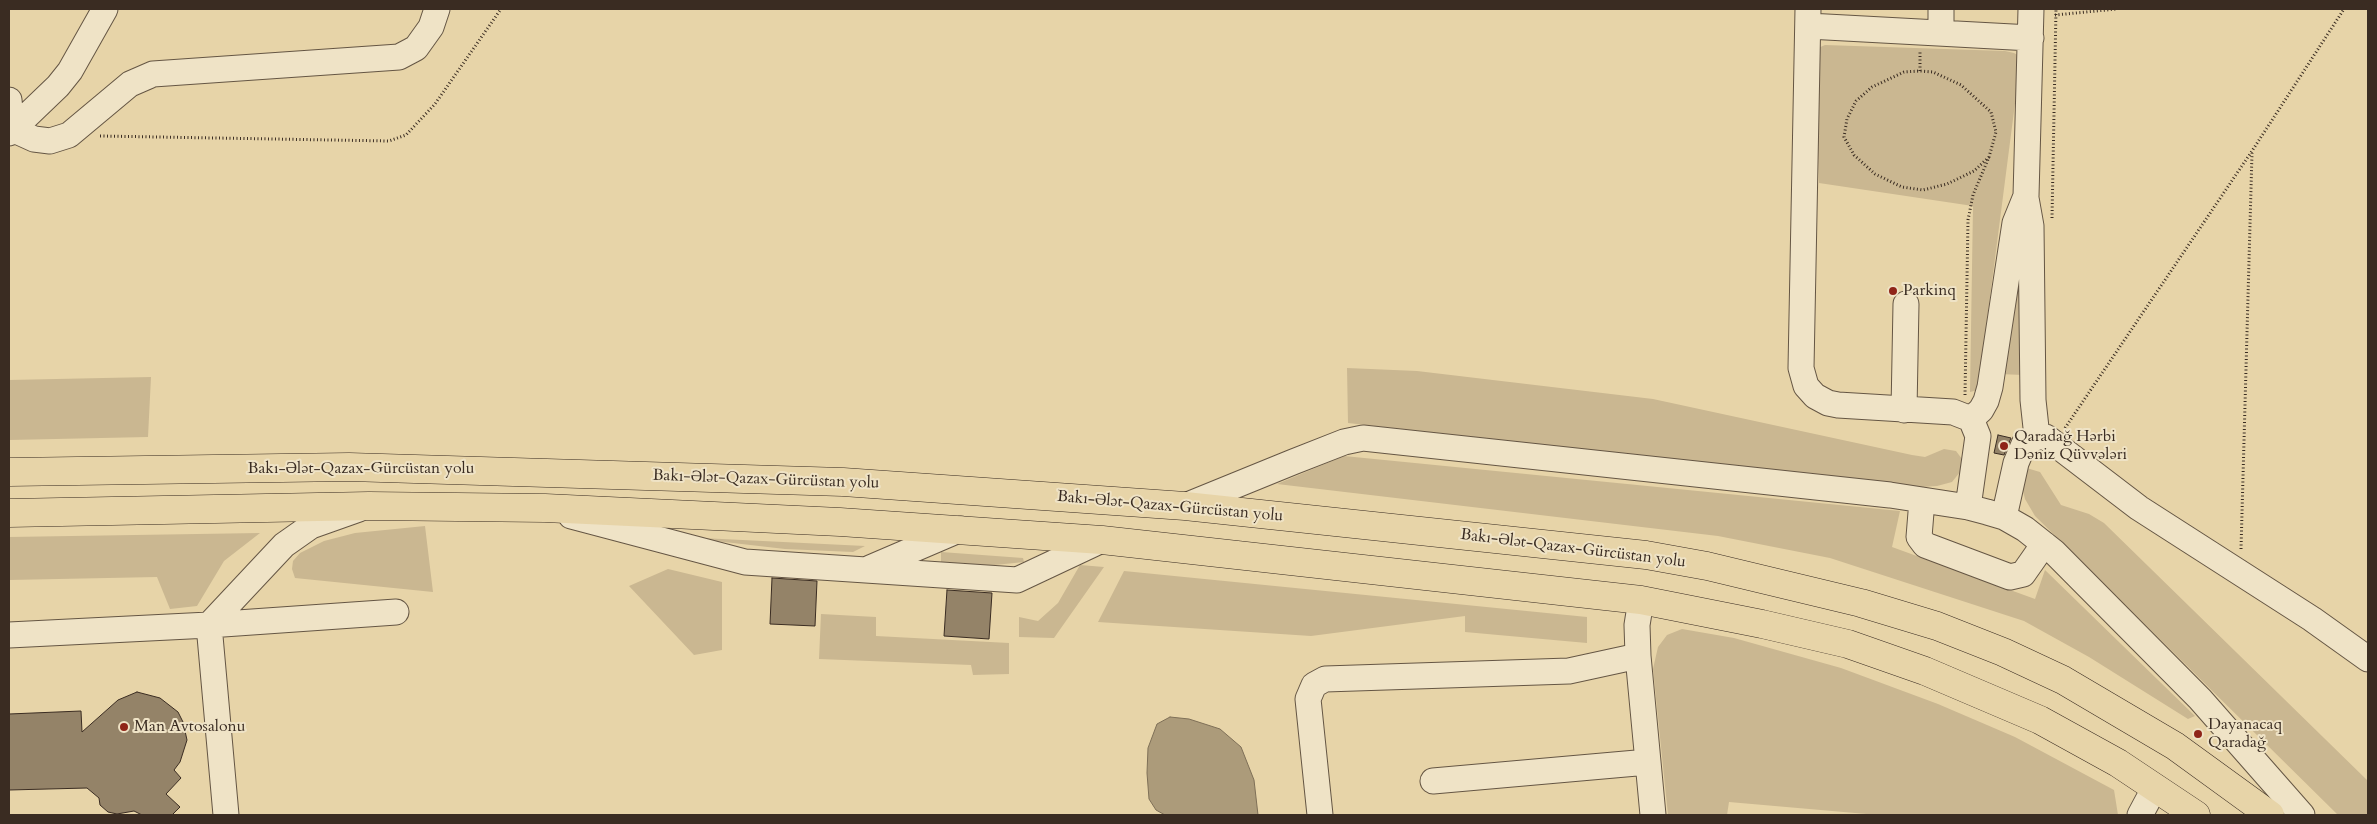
<!DOCTYPE html>
<meta charset="utf-8">
<style>
body{margin:0}
#map{position:relative;width:2377px;height:824px;overflow:hidden;background:#e7d4a8;font-family:Cardo,serif}
canvas{display:block}
.frame{position:absolute;inset:0;border:10px solid #3a2c22;pointer-events:none}
</style>
<div id="map">
<canvas width="2377" height="824"></canvas>
<div class="frame"></div>
</div>
<script>
const c = document.querySelector('canvas').getContext('2d');
c.lineJoin = 'round';
function fill(path, color) { c.fillStyle = color; c.fill(path, 'evenodd'); }
const poly = rows => new Path2D(rows.map(r => 'M' + r).join(''));
function strokePath(path, color, width, dash) { c.strokeStyle = color; c.lineWidth = width; c.lineCap = dash ? 'butt' : 'round'; c.setLineDash(dash || []); c.stroke(path); }
function drawText(font, color, halo, rows, align = 'center') {
  c.font = font + ' Cardo,serif'; c.lineWidth = 4; c.setLineDash([]); c.textBaseline = 'middle'; c.strokeStyle = halo; c.fillStyle = color; for (const [text, x, y, turn = 0] of rows) {
    c.save(); c.translate(x, y); c.rotate((+turn || 0) * Math.PI / 180); c.textAlign = isNaN(turn) ? turn : align; if (halo) c.strokeText(text, 0, 0); c.fillText(text, 0, 0); c.restore();
  }
}
const green = poly([
 [1825,45,2005,51,2014,53,2021,57,1978,390,1970,392,1973,206,1819,183,1816,55,1818,48],
 [2023,231,2023,375,1999,374],
 [1347,368,1417,371,1653,399,1912,455,1925,457,1944,449,1956,451,1962,459,1960,472,1952,482,1937,486,1922,487,1348,423],
 [151,377,148,437,9,440,9,380],
 [1344,456,1900,511,1892,547,2035,599,2045,570,2195,716,2188,719,2089,657,2024,621,1830,558,1718,536,1277,484],
 [2023,467,2040,472,2061,505,2089,514,2104,523,2368,781,2368,815,2338,815,2035,516,2025,499,2021,483],
 [425,526,433,592,295,578,292,569,293,561,300,553,324,541,355,533],
 [260,533,224,561,197,606,170,609,157,577,9,580,9,537],
 [681,537,865,546,853,552,785,549],
 [941,552,1023,558,1024,562,985,566,941,562],
 [1080,565,1104,567,1054,638,1019,637,1019,617,1038,621,1058,603],
 [668,569,722,582,722,650,694,655,629,586],
 [1124,571,1587,617,1587,643,1465,632,1465,616,1311,636,1098,622],
 [821,614,876,617,876,636,1009,643,1009,674,973,675,971,665,819,659],
 [1682,629,1734,638,1841,668,1938,704,2015,737,2114,790,2118,815,1878,815,1729,802,1727,815,1668,815,1653,669,1658,647,1667,635]
]);
const water = poly([
 [1170,717,1189,719,1220,729,1241,747,1254,780,1258,815,1165,815,1156,810,1149,799,1147,773,1148,748,1157,724,1170,717]
]);
const building = poly([
 [1998,435,2011,438,2004,455,1994,453,1998,435],
 [772,578,817,581,815,626,770,624,772,578],
 [947,590,992,593,989,639,944,636,947,590],
 [137,692,160,698,178,712,183,722,187,740,180,762,174,770,181,778,166,794,180,807,172,815,142,815,134,811,117,814,108,812,100,805,99,798,87,788,9,790,9,714,81,711,82,732,118,700,137,692]
]);
const path = poly([
 [2055,15,2117,9],
 [1920,71,1920,51],
 [100,136,389,141,406,135,435,104,501,9],
 [2052,218,2056,9],
 [1965,395,1968,220,1973,195,1989,157,1996,132,1991,112,1961,85,1933,72,1920,71,1904,72,1872,87,1856,101,1847,119,1844,137,1854,155,1875,174,1902,187,1923,190,1947,184,1974,171,1989,157],
 [2065,428,2252,151,2344,9],
 [2241,549,2252,153]
]);
const minor = poly([
 [1808,9,1801,368,1806,386,1815,396,1828,403,1838,405,1953,412,1971,419,1978,436,1968,507],
 [1808,26,2031,38],
 [1941,33,1941,9],
 [9,100,12,129],
 [12,129,34,139,50,141,69,135,130,84,153,74,399,57,416,48,431,27,437,9],
 [9,133,58,86,70,71,105,9],
 [2026,198,2031,226,2033,400,2037,437],
 [1904,410,1906,304],
 [1971,419,1981,410,1986,401,1990,387,2015,223,2026,196,2031,9],
 [1922,500,1919,537,1925,545,2010,577,2023,574,2044,544],
 [1185,506,1293,462,1344,442,1363,438,1890,495,1968,507,1987,512,2004,517,2025,529,2054,552,2200,699,2302,815],
 [571,516,745,562,1017,580,1102,540],
 [2004,517,2016,463,2024,444,2037,437,2046,437,2139,508,2312,619,2368,659],
 [870,568,961,529],
 [1641,600,1637,625,1638,656,1653,815],
 [9,635,209,625,396,612],
 [1433,781,1648,762],
 [226,815,209,625,284,545,311,526,359,509],
 [1320,815,1308,699,1314,685,1325,679,1569,671,1638,656],
 [2140,815,2155,787]
]);
const highway = poly([
 [9,472,349,467,843,482,1185,506,1646,555,1707,566,1861,603,1937,626,2003,652,2063,680,2175,746,2270,815],
 [9,513,369,506,545,508,840,522,1102,540,1641,600,1762,624,1848,644,1925,671,2040,720,2118,763,2196,815]
]);
const markers = [
 [1893,291,5,"#8f2418"],
 [2004,446,5,"#8f2418"],
 [124,727,5,"#8f2418"],
 [2198,734,5,"#8f2418"]
];
const poiNames = [
 ["Parkinq",1903,291],
 ["Qaradağ Hərbi",2014,437],
 ["Dəniz Qüvvələri",2014,455],
 ["Dayanacaq",2208,725],
 ["Qaradağ",2208,743],
 ["Man Avtosalonu",134,727]
];
const streetNames = [
 ["Bakı-Ələt-Qazax-Gürcüstan yolu",361,469],
 ["Bakı-Ələt-Qazax-Gürcüstan yolu",766,480,2],
 ["Bakı-Ələt-Qazax-Gürcüstan yolu",1170,507,5],
 ["Bakı-Ələt-Qazax-Gürcüstan yolu",1573,549,7]
];
fill(green, '#cab791');
fill(water, '#ac9b7a');
strokePath(water, '#7e6f57', 1);
fill(building, '#948368');
strokePath(building, '#3a2c22', 1);
strokePath(minor, '#655644', 27);
strokePath(highway, '#3a2c22', 29);
strokePath(path, '#3a2c22', 3, [1, 2.5]);
strokePath(minor, '#efe3c6', 25);
strokePath(highway, '#e7d4a8', 28);
for (const [x, y, r, color] of markers) { const dot = new Path2D(); dot.arc(x, y, r, 0, 2 * Math.PI); c.fillStyle = color; c.fill(dot); strokePath(dot, '#efe3c6', 2); }
drawText('16px', '#3a2c22', '#efe3c6', poiNames, 'left');
drawText('16px', '#3a2c22', '#efe3c6', streetNames);
</script>
